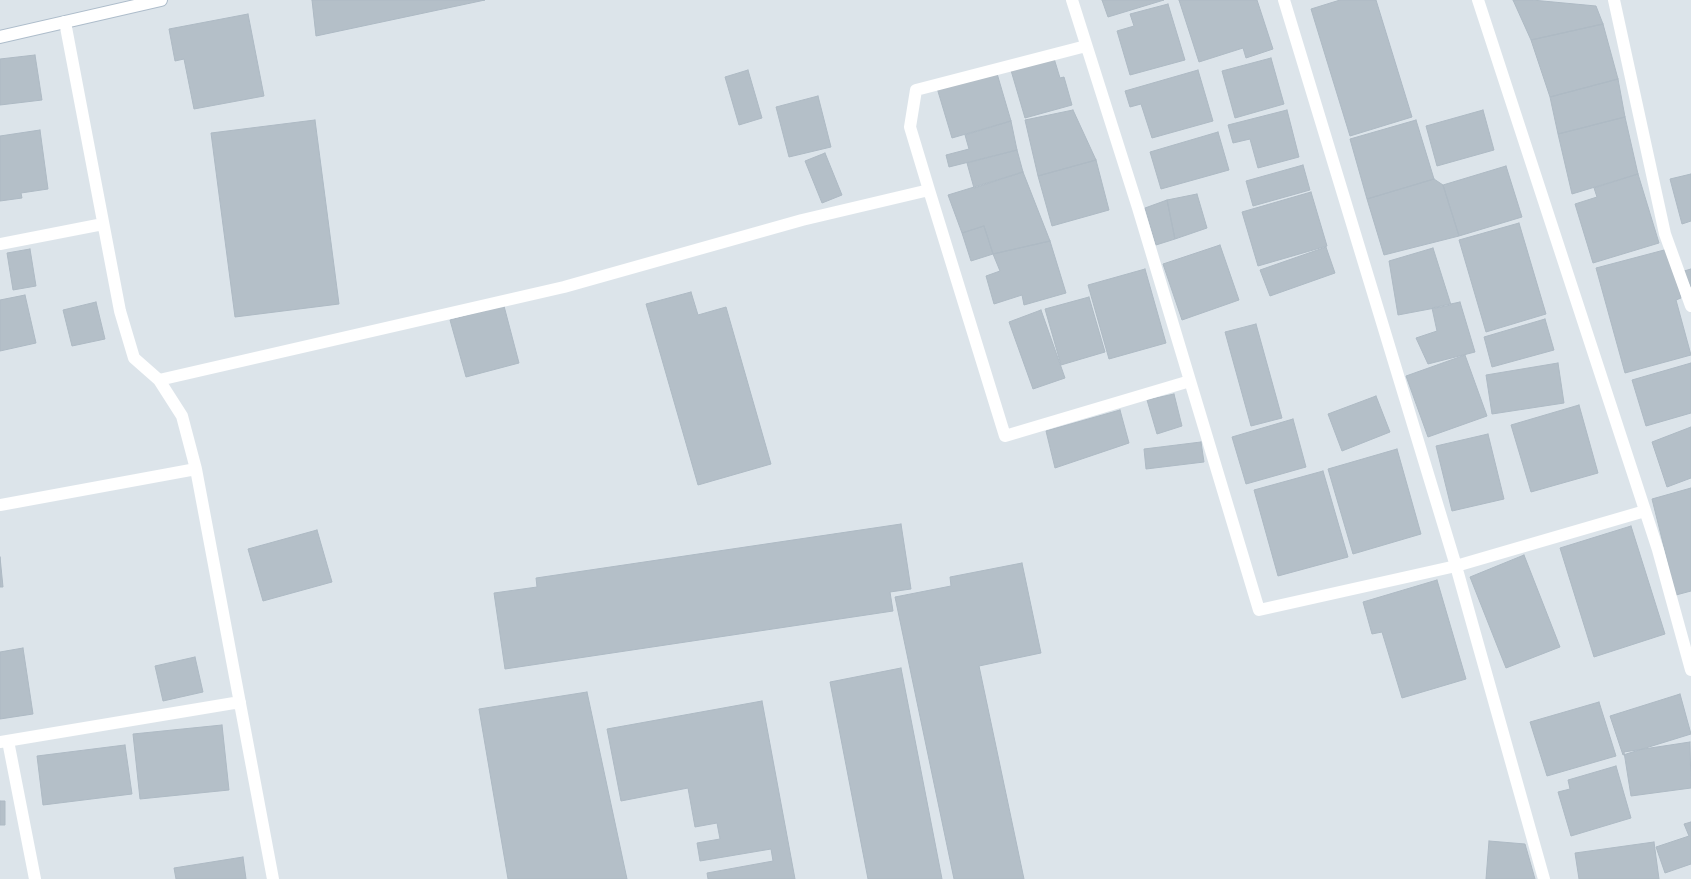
<!DOCTYPE html>
<style>
body{margin:0}
canvas{display:block;background:#dce4ea}
</style>
<canvas width="1691" height="879"></canvas>
<script>
const c = document.querySelector('canvas').getContext('2d');
c.lineJoin = 'round';
function fill(path, color) { c.fillStyle = color; c.fill(path, 'evenodd'); }
const poly = rows => new Path2D(rows.map(r => 'M' + r).join(''));
function strokePath(path, color, width, dash) { c.strokeStyle = color; c.lineWidth = width; c.lineCap = dash ? 'butt' : 'round'; c.setLineDash(dash || []); c.stroke(path); }
const building = poly([
 [312,0,485,0,316,36,312,0],
 [1102,0,1164,0,1108,17,1102,0],
 [1179,0,1257,0,1273,49,1246,58,1243,48,1199,62,1179,0],
 [1340,0,1376,0,1412,117,1350,136,1311,9,1340,0],
 [1513,0,1532,0,1596,6,1603,24,1531,40,1513,0],
 [1168,4,1185,60,1130,75,1117,31,1134,26,1130,14,1168,4],
 [248,14,264,96,194,109,184,59,175,61,169,29,248,14],
 [1603,24,1618,79,1550,97,1531,40,1603,24],
 [35,55,42,100,0,105,0,59,35,55],
 [1053,55,1060,78,1064,77,1072,105,1025,118,1010,67,1053,55],
 [1271,58,1284,104,1235,118,1222,71,1271,58],
 [748,70,762,118,739,125,725,77,748,70],
 [996,70,1011,121,952,138,937,88,996,70],
 [1198,70,1213,121,1152,138,1141,104,1130,107,1125,91,1198,70],
 [1618,79,1625,117,1558,134,1550,97,1618,79],
 [818,96,831,147,789,157,776,107,818,96],
 [1073,110,1096,160,1038,176,1025,120,1073,110],
 [1287,110,1299,157,1258,168,1250,139,1233,143,1228,125,1287,110],
 [1483,110,1494,150,1437,166,1426,126,1483,110],
 [1625,117,1638,174,1572,194,1558,134,1625,117],
 [315,120,339,304,235,317,211,133,315,120],
 [1416,120,1434,179,1367,199,1350,139,1416,120],
 [1011,121,1017,150,949,167,946,155,969,149,965,135,1011,121],
 [40,130,48,189,21,193,22,198,0,201,0,136,40,130],
 [1218,132,1229,170,1161,189,1150,152,1218,132],
 [1017,150,1023,172,974,188,967,163,1017,150],
 [825,153,842,195,822,203,805,161,825,153],
 [1096,160,1109,210,1052,226,1038,176,1096,160],
 [1303,165,1310,190,1253,206,1246,181,1303,165],
 [1506,166,1522,217,1459,236,1443,185,1506,166],
 [1023,172,1050,241,993,254,984,226,962,233,948,195,1023,172],
 [1638,174,1659,243,1593,263,1575,204,1597,197,1594,188,1638,174],
 [1691,174,1691,221,1682,224,1670,179,1691,174],
 [1434,179,1443,185,1459,236,1384,255,1367,199,1434,179],
 [1311,192,1327,246,1258,266,1242,212,1311,192],
 [1197,194,1207,228,1175,239,1167,200,1197,194],
 [1167,200,1175,239,1156,245,1145,208,1167,200],
 [1519,223,1546,314,1486,332,1459,240,1519,223],
 [984,226,993,254,971,261,962,233,984,226],
 [1050,241,1066,293,1024,305,1022,295,994,304,986,276,1000,271,993,254,1050,241],
 [1220,245,1239,300,1182,320,1163,264,1220,245],
 [1326,247,1335,273,1270,296,1260,270,1326,247],
 [1433,248,1451,305,1398,315,1389,261,1433,248],
 [30,249,36,286,13,290,7,253,30,249],
 [1668,249,1681,298,1676,300,1691,355,1625,373,1596,268,1668,249],
 [1145,269,1166,343,1109,359,1088,285,1145,269],
 [1691,269,1691,287,1684,271,1691,269],
 [691,292,698,315,726,307,771,464,698,485,646,304,691,292],
 [25,295,36,343,0,351,0,300,25,295],
 [1089,297,1105,352,1061,365,1045,309,1089,297],
 [96,302,105,339,72,346,63,310,96,302],
 [1460,302,1475,352,1428,364,1416,338,1437,331,1432,308,1460,302],
 [504,306,519,363,466,377,450,320,504,306],
 [1041,310,1065,378,1033,389,1009,322,1041,310],
 [1545,319,1554,350,1492,367,1484,337,1545,319],
 [1256,324,1282,418,1251,426,1225,332,1256,324],
 [1465,355,1487,416,1428,437,1406,376,1465,355],
 [1558,363,1564,403,1492,414,1486,375,1558,363],
 [1691,363,1691,413,1646,426,1632,380,1691,363],
 [1174,394,1182,426,1157,434,1147,400,1174,394],
 [1376,396,1390,432,1342,451,1328,414,1376,396],
 [1579,405,1598,473,1531,492,1511,425,1579,405],
 [1120,410,1129,443,1055,468,1046,431,1120,410],
 [1293,419,1306,467,1246,484,1232,437,1293,419],
 [1691,427,1691,478,1667,487,1652,442,1691,427],
 [1488,434,1504,499,1452,511,1436,446,1488,434],
 [1201,442,1204,462,1146,469,1144,449,1201,442],
 [1397,449,1421,534,1353,554,1328,469,1397,449],
 [1323,471,1348,557,1278,576,1254,490,1323,471],
 [1691,488,1691,591,1676,595,1652,499,1691,488],
 [901,524,911,589,890,592,893,611,505,669,494,593,537,587,536,578,901,524],
 [1631,526,1665,634,1594,657,1560,548,1631,526],
 [317,530,332,582,263,601,248,549,317,530],
 [1524,555,1560,647,1506,668,1470,577,1524,555],
 [0,557,3,587,0,587,0,557],
 [1022,563,1041,653,979,666,1024,879,954,879,895,597,951,586,950,577,1022,563],
 [1437,580,1466,679,1402,698,1382,632,1372,634,1363,602,1437,580],
 [23,648,33,714,0,719,0,652,23,648],
 [195,657,203,692,163,701,155,666,195,657],
 [901,668,942,879,868,879,830,682,901,668],
 [587,692,627,879,508,879,479,709,587,692],
 [1680,694,1691,734,1623,755,1610,716,1680,694],
 [762,701,795,879,708,879,707,873,773,861,771,849,700,861,697,843,720,839,717,823,695,827,688,788,621,801,607,729,762,701],
 [1599,702,1616,756,1547,776,1530,722,1599,702],
 [222,725,229,790,140,799,133,734,222,725],
 [1690,742,1691,788,1631,796,1624,752,1690,742],
 [125,745,132,794,43,805,37,756,125,745],
 [1616,766,1631,818,1571,836,1558,792,1570,789,1568,780,1616,766],
 [0,801,5,801,5,825,0,825,0,801],
 [1691,822,1691,864,1665,873,1656,847,1689,836,1684,824,1691,822],
 [1489,841,1525,844,1535,879,1486,879,1489,841],
 [1654,842,1659,879,1579,879,1575,853,1654,842],
 [243,857,246,879,176,879,174,868,243,857]
]);
const street = poly([
 [1072,0,1138,208,1259,610,1456,566,1645,511],
 [1284,0,1456,566,1544,879],
 [1478,0,1658,550,1691,670],
 [1614,0,1665,234,1691,306],
 [65,22,120,311,134,358,159,380,182,416,196,469,273,879],
 [1086,46,916,90,910,127,929,190,1005,436,1190,381],
 [0,244,103,224],
 [159,380,564,287,802,220,929,190],
 [0,505,196,469],
 [8,741,35,879],
 [0,742,240,702]
]);
const secondary = poly([
 [0,37,161,0]
]);
fill(building, '#b4bfc8');
strokePath(building, '#aebac4', 1);
strokePath(secondary, '#aebdcb', 14);
strokePath(street, '#fff', 12);
strokePath(secondary, '#fff', 12);
</script>
